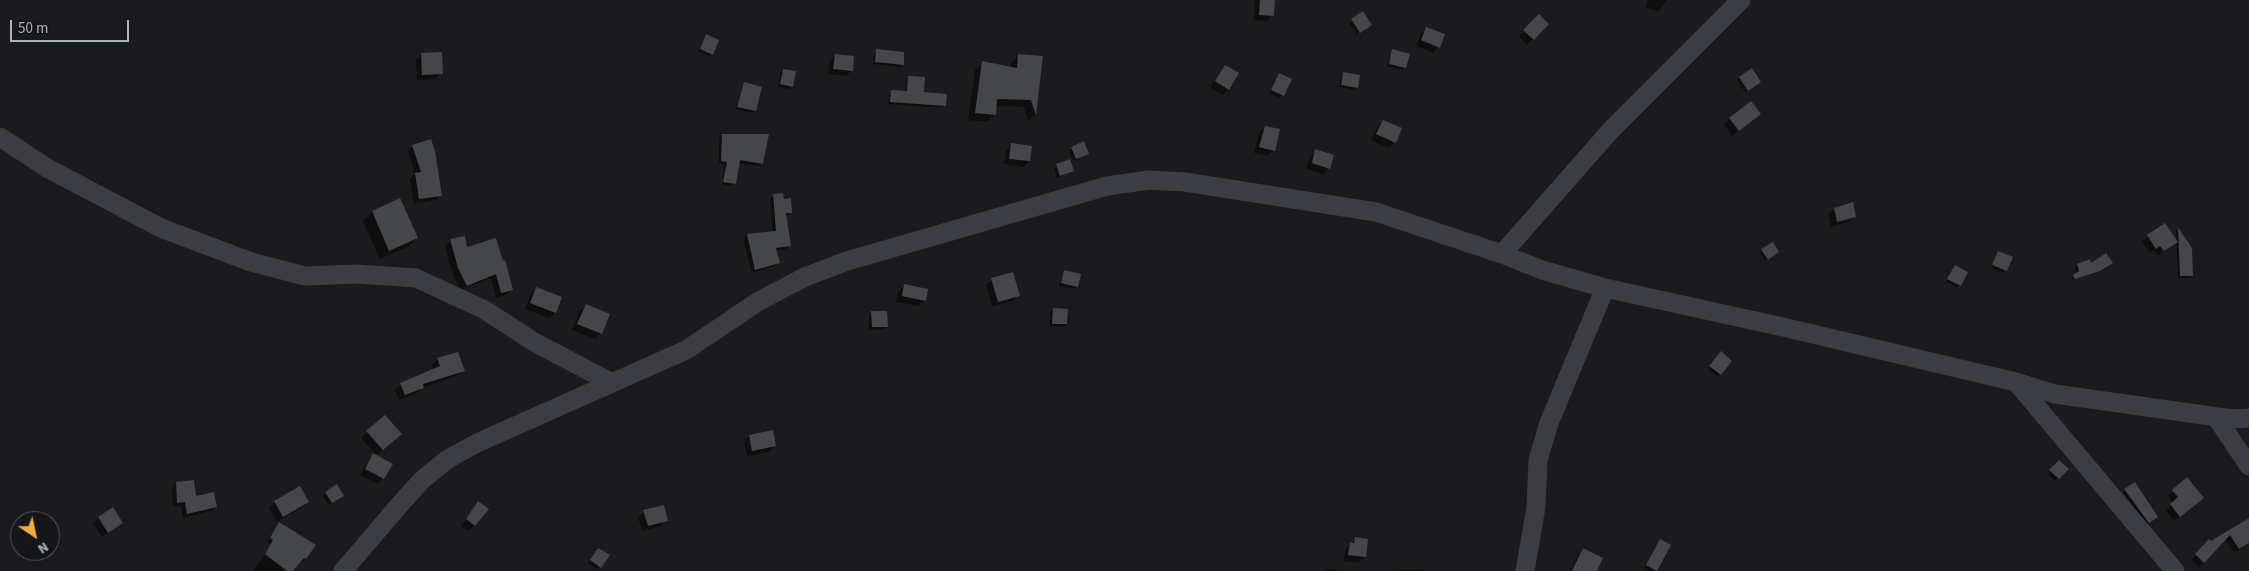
<!DOCTYPE html>
<style>
body{margin:0}
#map{position:relative;width:2249px;height:571px;overflow:hidden;background:#1b1b1d;font-family:"Source Sans 3",sans-serif}
canvas{display:block}
.north{position:absolute;left:10px;top:511px;width:50px;height:50px;box-sizing:border-box;background:#151618;border:1px solid #52555a;border-radius:50%;rotate:146deg;font-size:14px;font-weight:700;line-height:20px;text-align:center;color:#adb3bc}
.north::after{content:'';display:block;margin:auto;width:18px;height:22px;background:#f1ad3f;clip-path:polygon(50% 0,100% 100%,50% 72%,0 100%)}
.scale{position:absolute;left:10px;top:20px;width:119px;height:22px;box-sizing:border-box;border:2px solid #adb3bc;border-top:0;padding-left:6px;font-size:15px;line-height:18px;white-space:nowrap;color:#adb3bc;-webkit-text-stroke:4px #151618;paint-order:stroke}
</style>
<div id="map">
<canvas width="2249" height="571"></canvas>
<div class="north">N</div>
<div class="scale">50 m</div>
</div>
<script>
const c = document.querySelector('canvas').getContext('2d');
c.lineJoin = 'round';
function fill(path, color) { c.fillStyle = color; c.fill(path, 'evenodd'); }
const poly = rows => new Path2D(rows.map(r => 'M' + r).join(''));
function strokePath(path, color, width, dash) { c.strokeStyle = color; c.lineWidth = width; c.lineCap = dash ? 'butt' : 'round'; c.setLineDash(dash || []); c.stroke(path); }
const shadow = poly([
 [1255,0,1274,0,1273,15,1267,21,1254,20],
 [1648,0,1667,0,1658,12,1645,7],
 [1362,13,1368,27,1357,34,1349,23],
 [1539,16,1547,24,1527,45,1519,36],
 [1427,28,1438,47,1433,53,1416,46,1421,34],
 [706,36,712,54,710,56,698,52],
 [877,50,903,65,900,67,873,64,874,53],
 [1393,50,1405,67,1402,70,1387,66],
 [422,55,441,73,435,79,417,80,416,60],
 [836,55,852,70,846,76,828,74,830,61],
 [1018,56,1041,57,1035,114,1028,121,1024,107,995,106,995,114,987,122,968,120,975,70,983,63,1010,68,1011,63],
 [1225,67,1228,89,1223,95,1210,87],
 [783,70,792,86,789,89,778,87,780,73],
 [1279,74,1290,79,1280,98,1269,93],
 [1344,74,1357,87,1354,90,1339,87,1341,76],
 [909,77,922,93,945,105,942,108,888,104,889,94,892,92,905,92,906,80],
 [1740,78,1757,84,1745,92,1737,80],
 [744,83,755,110,753,113,735,109],
 [1759,114,1732,136,1724,124,1730,119],
 [1383,121,1395,142,1389,148,1371,140,1377,127],
 [1265,127,1274,150,1268,156,1254,153,1259,133],
 [722,135,762,164,759,166,738,163,734,183,732,186,722,184,725,165,719,163,719,138],
 [1083,143,1087,154,1073,161,1069,150],
 [1011,145,1029,161,1023,167,1004,164,1006,151],
 [413,146,441,195,436,200,414,204,410,179,415,174,408,151],
 [1316,151,1329,168,1323,174,1306,169,1310,157],
 [1069,161,1073,171,1057,178,1054,168],
 [774,195,783,200,791,212,785,217,790,245,786,249,776,251,779,262,775,266,752,273,743,239,747,235,773,233,770,199],
 [400,200,417,238,408,247,380,259,363,221,372,212],
 [1834,209,1855,216,1849,222,1831,227,1828,215],
 [2177,229,2190,248,2192,275,2190,278,2178,278,2176,242,2158,256,2154,250,2150,253,2142,242,2148,236,2176,241,2176,231],
 [451,240,466,248,495,240,512,290,506,295,496,298,491,278,461,290,453,274,445,246],
 [1772,244,1775,255,1765,261,1759,253],
 [1999,252,2011,258,2003,273,1991,268],
 [2078,265,2109,265,2072,280,2071,278,2077,274,2075,267],
 [1955,267,1966,273,1957,288,1946,282],
 [1064,272,1077,286,1074,289,1059,286],
 [992,280,1018,295,1013,301,992,307,986,285],
 [904,286,925,300,919,306,896,302,898,292],
 [537,288,561,298,555,313,549,318,525,309,531,294],
 [586,306,601,333,595,339,572,330,580,311],
 [1053,310,1066,324,1063,327,1050,326,1050,312],
 [872,313,887,326,884,329,869,330,869,315],
 [1718,356,1720,374,1718,377,1708,369],
 [438,359,463,371,457,376,422,388,417,393,399,400,395,390,401,384,434,370,432,365],
 [367,432,394,440,375,456,383,478,377,484,360,475,368,461,375,454,361,438],
 [750,436,775,446,769,452,747,456,744,442],
 [2059,461,2067,469,2055,481,2047,473],
 [176,483,195,498,216,507,212,511,183,518,181,506,173,507,172,488],
 [336,486,340,498,329,505,323,496],
 [2125,490,2154,519,2146,525,2123,492],
 [2173,491,2197,503,2174,521,2166,510,2173,503,2168,495],
 [275,502,308,502,302,507,277,522,269,508],
 [479,503,488,509,469,531,461,526],
 [644,512,666,520,661,526,642,531,638,517],
 [99,518,121,523,102,537,93,523],
 [2249,521,2249,544,2234,553,2225,539,2199,567,2191,560,2209,541,2211,542],
 [280,524,305,559,302,562,299,561,290,571,254,571,271,544,267,542],
 [1356,538,1367,540,1364,557,1358,563,1343,561,1345,550],
 [1660,540,1656,570,1650,571,1644,568],
 [1583,550,1595,571,1571,571,1578,555],
 [596,552,600,567,598,570,588,563],
 [1325,569,1341,570,1341,571,1323,571],
 [1423,569,1423,571,1389,571]
]);
const building = poly([
 [1260,0,1275,0,1274,16,1259,15],
 [1363,11,1372,25,1360,33,1351,19],
 [1539,14,1549,24,1534,40,1523,30],
 [1426,27,1445,34,1440,48,1421,40],
 [706,34,719,40,713,55,700,49],
 [876,49,904,52,904,65,875,62],
 [1392,49,1410,54,1406,68,1389,64],
 [442,52,443,74,422,75,421,53],
 [835,54,854,56,853,71,833,69],
 [1018,54,1043,56,1036,115,1031,100,997,99,996,115,975,113,982,61,1017,68],
 [1225,65,1239,73,1229,90,1215,81],
 [1752,68,1761,82,1748,91,1739,77],
 [783,69,796,71,793,87,780,84],
 [1343,72,1360,75,1358,88,1341,85],
 [1279,73,1292,79,1284,96,1271,90],
 [908,76,925,77,924,92,947,94,946,106,890,102,891,90,907,91],
 [744,82,762,87,756,111,737,107],
 [1751,101,1761,114,1739,131,1729,118],
 [1383,120,1402,128,1396,143,1376,134],
 [1265,126,1280,129,1275,151,1259,147],
 [722,134,769,134,763,164,740,160,736,184,723,182,727,162,721,161],
 [431,139,435,151,442,196,419,199,415,173,421,172,412,145],
 [1084,141,1089,154,1076,159,1071,147],
 [1011,143,1032,146,1030,161,1009,159],
 [1315,149,1334,155,1330,169,1312,163],
 [1070,159,1074,171,1060,176,1056,164],
 [783,193,784,199,791,198,792,213,786,213,791,246,776,248,780,263,755,270,747,234,776,231,773,194],
 [400,198,418,238,389,251,372,211],
 [1853,202,1856,217,1837,222,1834,208],
 [2165,223,2178,242,2164,251,2160,246,2156,249,2147,235],
 [2178,227,2192,248,2193,276,2180,276],
 [465,236,467,247,496,238,503,261,505,260,513,290,501,293,496,274,467,286,458,268,450,239],
 [1773,242,1779,252,1768,260,1761,249],
 [1998,251,2013,257,2007,271,1992,265],
 [2106,253,2113,263,2100,271,2075,279,2073,275,2079,271,2077,264,2090,259,2091,263],
 [1955,265,1968,272,1961,286,1947,279],
 [1064,270,1081,274,1078,287,1061,283],
 [1013,272,1020,296,998,302,991,278],
 [904,284,928,289,926,301,902,296],
 [536,287,562,297,556,313,530,303],
 [586,304,610,314,602,334,577,324],
 [1053,308,1068,309,1067,324,1052,324],
 [871,311,887,311,888,327,872,327],
 [1721,351,1732,361,1721,375,1709,366],
 [458,352,465,371,423,384,424,388,405,395,400,383,440,366,437,358],
 [385,415,402,434,383,450,366,431],
 [773,430,776,446,752,451,749,435],
 [373,453,393,464,384,479,365,469],
 [2059,460,2069,469,2059,479,2049,470],
 [2187,477,2204,498,2180,517,2170,504,2178,497,2172,490],
 [194,480,196,496,214,492,217,507,187,514,185,502,177,503,176,482],
 [2135,482,2158,517,2149,523,2124,489],
 [337,484,344,496,332,503,325,492],
 [300,486,309,502,283,517,274,501],
 [478,501,489,509,475,526,466,519],
 [664,505,668,521,648,526,643,510],
 [113,507,123,523,108,533,98,517],
 [2249,518,2249,543,2239,549,2230,535,2204,563,2195,554,2209,539,2211,541],
 [279,522,316,545,306,559,304,558,293,571,287,571,265,554,273,540,270,538],
 [1355,537,1368,539,1366,557,1348,555,1350,542,1354,543],
 [1660,539,1671,545,1657,571,1646,565],
 [598,548,610,555,601,568,590,560],
 [1583,548,1603,558,1597,571,1572,571]
]);
const minor = poly([
 [0,137,47,168,161,228,251,262,305,276,357,274,416,278,485,310,534,342,612,383],
 [1502,254,1611,130,1741,0],
 [2016,382,2175,571],
 [2216,417,2249,466],
 [343,571,402,502,423,479,448,459,477,443,686,350,759,301,805,277,847,261,1107,186,1149,180,1185,182,1376,212,1502,254,1542,270,1605,288,1783,327,2016,382,2055,394,2232,419,2249,418],
 [1525,571,1536,507,1538,460,1549,423,1605,288]
]);
fill(shadow, '#0007');
fill(building, '#45464a');
strokePath(minor, '#3c3d42', 19);
</script>
